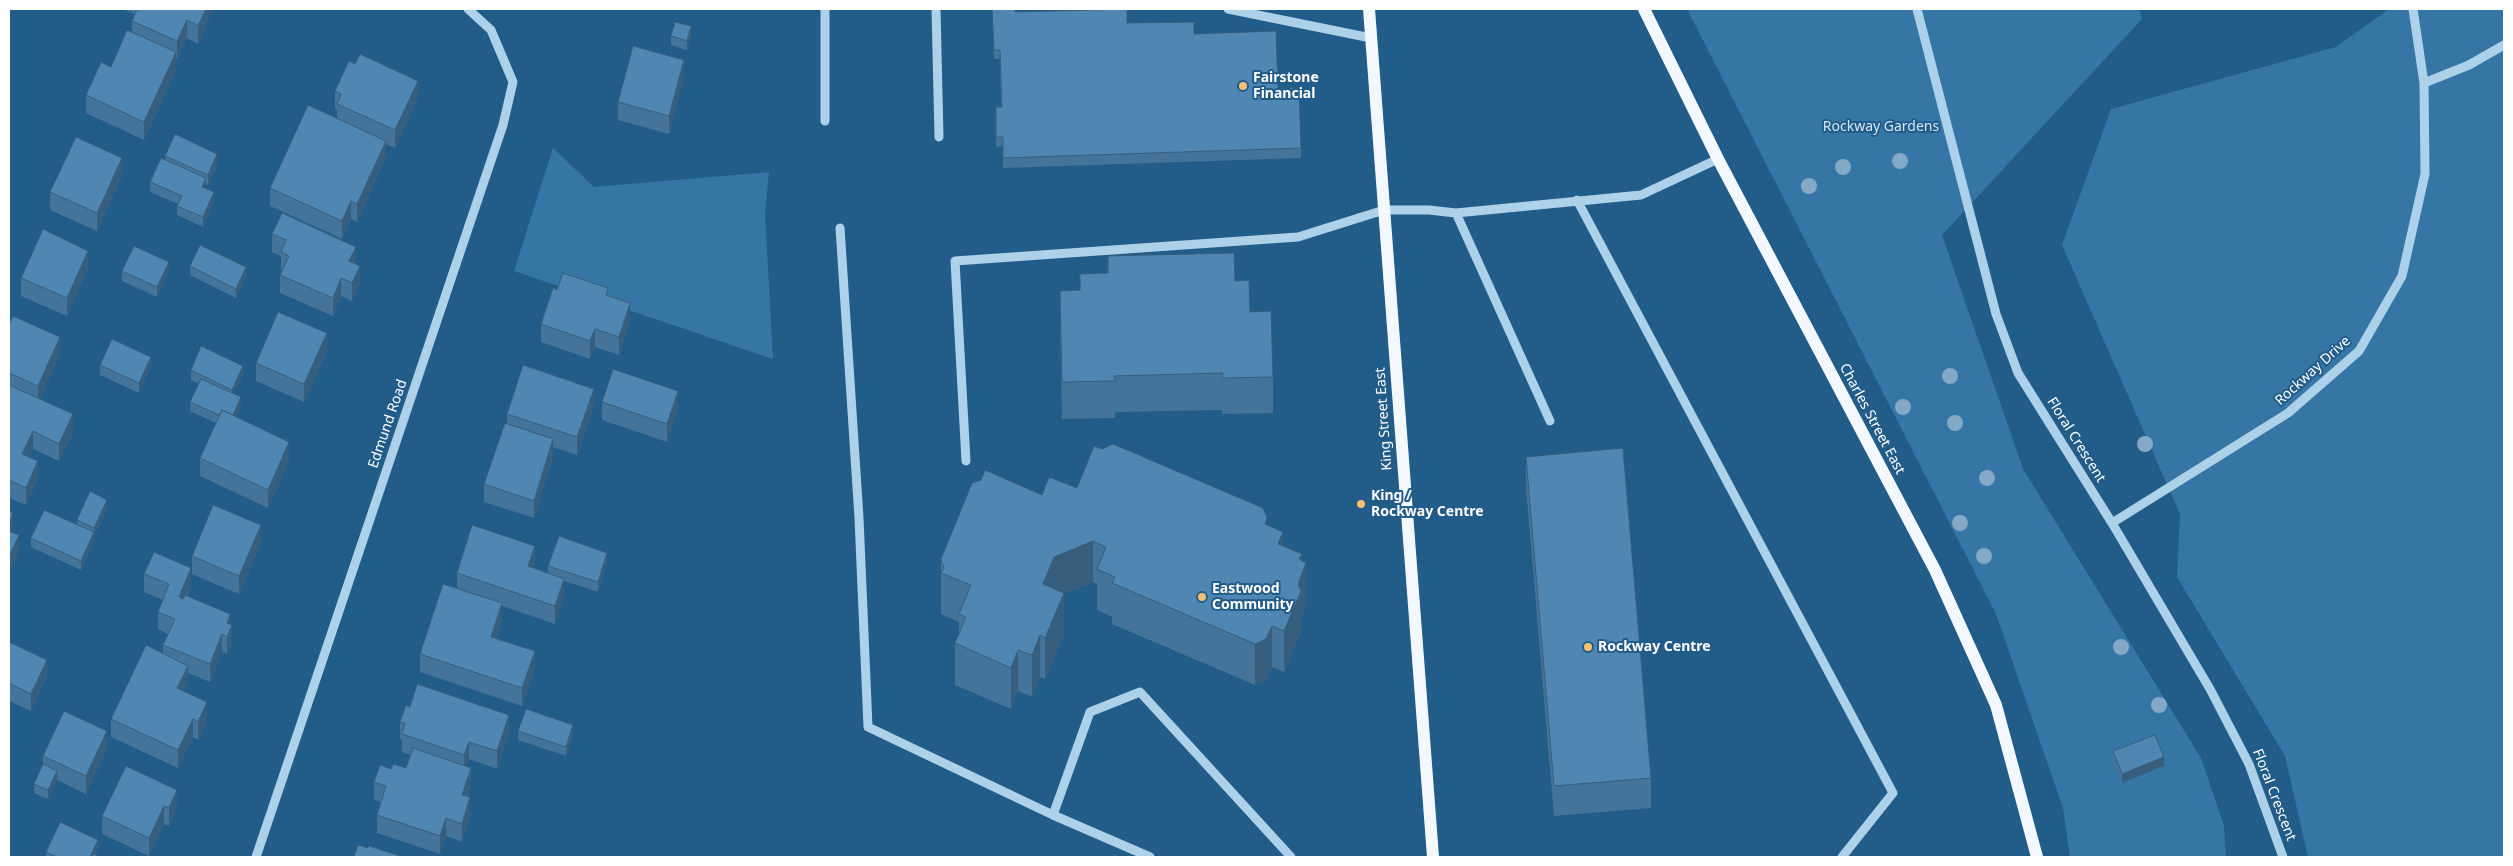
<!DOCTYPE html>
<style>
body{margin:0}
#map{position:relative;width:2513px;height:866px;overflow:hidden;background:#225c89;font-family:"Noto Sans",sans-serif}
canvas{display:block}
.frame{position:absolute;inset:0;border:10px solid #fff;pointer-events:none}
</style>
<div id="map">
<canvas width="2513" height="866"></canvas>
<div class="frame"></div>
</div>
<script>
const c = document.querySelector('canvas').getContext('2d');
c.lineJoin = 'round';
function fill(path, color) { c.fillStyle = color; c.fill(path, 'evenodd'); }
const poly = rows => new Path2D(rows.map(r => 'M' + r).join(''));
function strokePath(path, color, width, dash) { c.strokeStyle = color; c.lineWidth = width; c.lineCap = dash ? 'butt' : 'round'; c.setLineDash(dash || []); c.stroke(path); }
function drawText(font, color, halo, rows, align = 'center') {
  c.font = font + ' "Noto Sans",sans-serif'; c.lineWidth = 4; c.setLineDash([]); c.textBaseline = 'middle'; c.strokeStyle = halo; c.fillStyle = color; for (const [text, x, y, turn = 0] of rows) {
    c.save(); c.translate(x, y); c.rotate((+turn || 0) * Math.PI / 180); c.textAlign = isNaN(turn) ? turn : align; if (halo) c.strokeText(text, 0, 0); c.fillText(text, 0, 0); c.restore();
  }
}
const green = poly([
 [1687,9,2139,9,2142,19,1942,235,2023,469,2201,758,2224,826,2226,857,2070,857,2063,808,1996,614],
 [2389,9,2504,9,2504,857,2308,857,2285,756,2177,577,2180,514,2062,245,2111,109,2336,47],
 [553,148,594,187,769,172,765,214,773,359,514,271]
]);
const minor = poly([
 [825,9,825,121],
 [936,9,939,137],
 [1228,9,1371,38],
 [1917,9,1996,314,2018,373,2112,523,2210,689,2249,764,2283,857],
 [2424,83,2469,65,2504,45],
 [1577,200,1893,793,1842,857],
 [1456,213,1550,421],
 [840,228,859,518,868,727,1053,815,1150,857],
 [966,461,955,261,1298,237,1384,210,1429,210,1456,213,1641,195,1718,159],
 [2112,523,2288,413,2359,351,2402,276,2425,174,2424,83,2413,9],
 [1053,815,1090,712,1140,692,1291,857],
 [256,857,503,125,513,82,491,30,468,9]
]);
const major = poly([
 [1369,9,1433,857],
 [1644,9,1718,159,1935,570,1996,705,2037,857]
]);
const trees = [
 [1900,161],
 [1843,167],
 [1809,186],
 [1950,376],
 [1903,407],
 [1955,423],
 [2145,444],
 [1987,478],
 [1960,523],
 [1984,556],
 [2121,647],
 [2159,705]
];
const wall = poly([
 [122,9,212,9,212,11,198,44,187,38,177,59,176,58,176,70,144,140,86,113,86,95,111,67,132,32,132,21,135,14],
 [992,9,1127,23,1194,34,1278,88,1301,148,1301,158,1003,168,1003,146,996,147,996,107,1001,107,1000,59,994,59],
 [691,35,687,50,671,45,671,36],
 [684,78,669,134,618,120,618,102],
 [335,91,418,98,395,148,386,144,386,158,357,222,351,219,342,239,270,206,270,188,337,118,337,110,335,109],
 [165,156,217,164,208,185,206,184,206,189,214,202,203,227,177,215,177,206,178,204,150,192,150,182,165,159],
 [122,176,97,231,50,210,50,192],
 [272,234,356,264,360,284,352,301,341,296,333,316,280,293,280,275,282,271,281,270,281,256,272,252],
 [190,266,246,276,236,298,190,275],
 [88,268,67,316,21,296,21,278],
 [122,271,169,271,157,297,122,281],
 [1235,281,1250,312,1273,377,1273,413,1222,414,1222,410,1115,412,1115,418,1062,419,1060,327,1060,291,1080,290],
 [557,290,608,296,630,321,619,355,595,347,590,359,541,342,541,324],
 [9,325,60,355,40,399,73,432,59,461,33,449,29,457,38,479,26,505,9,498],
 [327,351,304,402,256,381,256,363],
 [100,365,151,366,139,393,100,375],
 [191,370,243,375,234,394,241,407,236,417,289,460,268,508,200,476,200,458,216,423,190,411,190,402,199,384,191,380],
 [602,402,678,408,667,442,602,420],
 [594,406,577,455,553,447,553,457,534,518,484,502,484,484,507,424,507,414],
 [1526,457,1651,778,1651,808,1554,816,1526,487],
 [1077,488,1267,525,1283,546,1302,560,1306,604,1301,618,1301,632,1284,672,1272,667,1266,681,1255,685,1112,624,1112,617,1097,610,1097,584,1093,582,1064,594,1064,634,1045,679,1040,677,1032,697,1018,691,1011,709,955,685,955,643,959,633,959,622,941,614,941,559,1042,495],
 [107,509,94,537,94,542,81,570,31,547,31,538,77,525,77,520],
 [261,543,239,594,192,574,192,556],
 [607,562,598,592,564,581,564,597,555,624,502,606,502,621,496,639,535,669,522,706,420,672,420,654,457,588,457,573,535,563,533,568,548,573,548,566],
 [144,574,191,585,187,596,230,624,232,643,227,654,222,652,210,682,188,673,188,683,184,691,207,720,198,740,193,737,178,768,111,737,111,719,163,654,163,645,168,634,158,629,158,612,163,600,144,592],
 [9,642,47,677,31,711,9,701],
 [410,707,509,733,497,769,469,759,466,766,471,786,467,796,470,815,462,842,446,836,440,854,377,833,377,815,381,802,374,800,374,782,391,769,406,768,410,755,402,752,402,740,400,739,400,722],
 [518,731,573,735,566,756,518,740],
 [107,749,86,794,57,780,48,799,34,793,34,784,43,764,43,756],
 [2113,751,2164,766,2122,783,2113,761],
 [126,766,177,808,169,826,164,824,149,856,102,834,102,816],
 [98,849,95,855,101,857,46,857,46,852]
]);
const shadedWall = poly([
 [206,9,212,9,212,11,198,44,198,26],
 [187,20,187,38,177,59,177,41],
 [691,26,691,35,687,50,687,41],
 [176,52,176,70,144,140,144,122],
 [684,60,684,78,669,134,669,116],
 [418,81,418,98,395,148,395,130],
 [386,141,386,158,357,222,357,204],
 [217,154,217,164,208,185,208,175],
 [122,158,122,176,97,231,97,213],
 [206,178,206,188,202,196,202,187],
 [214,192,214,202,203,227,203,217],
 [351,201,351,219,342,239,342,221],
 [356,247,356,265,349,261],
 [88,251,88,268,67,316,67,298],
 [169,262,169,271,157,297,157,287],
 [360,266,360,284,352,301,352,283],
 [246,267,246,276,236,298,236,289],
 [341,278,341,296,333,316,333,298],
 [630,303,630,321,619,355,619,337],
 [595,329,595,347,590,359,590,341],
 [327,333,327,351,304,402,304,384],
 [60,337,60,355,38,404,38,386],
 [151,357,151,366,139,393,139,383],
 [243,366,243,375,232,399,232,390],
 [594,389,594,406,577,455,577,437],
 [678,391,678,408,667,442,667,424],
 [241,397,241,407,230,429,230,420],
 [73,414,73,432,59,461,59,444],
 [33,431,33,449,22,472,22,454],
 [553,439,553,457,534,518,534,501],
 [289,442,289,460,268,508,268,490],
 [38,461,38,479,26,505,26,488],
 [107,500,107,509,94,537,94,528],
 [13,513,13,531,9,541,9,523],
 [261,525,261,543,239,594,239,576],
 [94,532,94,542,81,570,81,561],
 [1283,532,1283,573,1278,544],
 [19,535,19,553,9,574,9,557],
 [1093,541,1093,582,1064,594,1064,634,1045,679,1045,638,1043,584,1054,557],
 [535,546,535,563,528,584,528,566],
 [607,553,607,562,598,592,598,582],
 [1302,554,1302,574,1306,563,1306,604,1301,618,1301,632,1284,672,1284,631,1298,584,1299,559],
 [191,568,191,585,179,615,179,597],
 [564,579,564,597,555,624,555,606],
 [502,603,502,621,491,655,491,637],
 [230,614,230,628,232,625,232,643,227,654,227,623],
 [1272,626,1272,667,1266,681,1255,685,1255,644],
 [222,634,222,652,210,682,210,664],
 [1040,635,1040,677,1032,697,1032,655],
 [1018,650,1018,691,1011,709,1011,668],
 [535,651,535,669,522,706,522,688],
 [47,660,47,677,31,711,31,694],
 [188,666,188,683,177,706,177,688],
 [207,702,207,720,198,740,198,722],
 [509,715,509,733,497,769,497,751],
 [193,719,193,737,178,768,178,750],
 [573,725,573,735,566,756,566,747],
 [107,731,107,749,86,794,86,776],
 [469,742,469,759,464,773,464,755],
 [2164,757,2164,766,2122,783,2122,774],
 [471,768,471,786,462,813,462,795],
 [57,771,57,780,48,799,48,790],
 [177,790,177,808,169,826,169,808],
 [470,797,470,815,462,842,462,824],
 [164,806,164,824,149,856,149,838],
 [446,818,446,836,440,854,440,836],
 [98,840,98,849,94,857,90,857]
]);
const building = poly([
 [137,9,206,9,198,26,187,20,177,41,132,21,137,9],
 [992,9,1015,9,1015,12,1127,9,1127,23,1194,22,1194,34,1276,31,1278,88,1299,88,1301,148,1003,158,1003,137,996,137,996,107,1002,107,1000,50,994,50,992,9],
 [675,22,691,26,687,41,671,36,675,22],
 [127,30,176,52,144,122,86,95,101,62,111,67,127,30],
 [633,46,684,60,669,116,618,102,633,46],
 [360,54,418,81,395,130,337,104,341,94,335,91,349,61,355,64,360,54],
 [308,105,386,141,357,204,351,201,342,221,270,188,308,105],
 [175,134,217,154,208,175,165,156,175,134],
 [76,137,122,158,97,213,50,192,76,137],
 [161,158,206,178,202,187,214,192,203,217,177,206,182,196,150,182,161,158],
 [282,213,356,247,349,261,360,266,352,283,341,278,333,298,280,275,289,256,281,252,286,240,272,234,282,213],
 [43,229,88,251,67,298,21,278,43,229],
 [200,245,246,267,236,289,190,266,200,245],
 [134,246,169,262,157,287,122,271,134,246],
 [1234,253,1235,281,1249,280,1250,312,1271,311,1273,377,1222,378,1223,373,1114,376,1115,381,1062,382,1060,291,1080,290,1080,274,1108,273,1108,256,1234,253],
 [563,273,608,288,606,295,630,303,619,337,595,329,590,341,541,324,553,288,557,290,563,273],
 [278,312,327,333,304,384,256,363,278,312],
 [13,316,60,337,38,386,9,373,9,325,13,316],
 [112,339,151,357,139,383,100,365,112,339],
 [201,346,243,366,232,390,191,370,201,346],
 [523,365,594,389,577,437,507,414,523,365],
 [613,369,678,391,667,424,602,402,613,369],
 [201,379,241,397,233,415,222,410,219,415,190,402,201,379],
 [9,385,73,414,59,444,33,431,22,454,38,461,26,488,9,480,9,385],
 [222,410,289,442,268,490,200,458,222,410],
 [505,423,553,439,534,501,484,484,505,423],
 [1113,444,1263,508,1267,518,1265,524,1283,532,1278,544,1302,554,1299,559,1306,563,1298,584,1301,591,1284,631,1272,626,1266,639,1255,644,1112,583,1115,577,1097,569,1106,547,1093,541,1054,557,1043,584,1064,593,1045,638,1040,635,1032,655,1018,650,1011,668,955,643,966,617,959,614,971,585,941,573,944,568,941,559,972,483,981,480,985,470,1042,495,1049,477,1077,488,1094,446,1102,449,1113,444],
 [1623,448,1651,778,1554,786,1526,457,1623,448],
 [90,491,107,500,94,528,77,520,90,491],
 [213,505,261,525,239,576,192,556,213,505],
 [44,510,94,532,81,561,31,538,44,510],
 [9,511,13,513,9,523,9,511],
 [472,525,535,546,528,566,564,579,555,606,457,573,472,525],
 [9,531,19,535,9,557,9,531],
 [559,536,607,553,598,582,548,566,559,536],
 [154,552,191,568,179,597,183,599,185,595,230,614,227,623,232,625,227,637,222,634,210,664,163,645,175,619,158,612,169,584,144,574,154,552],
 [443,584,502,603,491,637,535,651,522,688,420,654,443,584],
 [9,642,47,660,31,694,9,683,9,642],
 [146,645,188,666,177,688,207,702,198,722,193,719,178,750,111,719,146,645],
 [417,684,509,715,497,751,469,742,464,755,402,734,405,723,400,722,406,705,410,707,417,684],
 [526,709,573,725,566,747,518,731,526,709],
 [64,711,107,731,86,776,43,756,64,711],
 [2155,735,2164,757,2122,774,2113,751,2155,735],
 [413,748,471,768,462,795,470,797,462,824,446,818,440,836,377,815,386,786,374,782,380,765,391,769,393,764,406,768,413,748],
 [43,764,57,771,48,790,34,784,43,764],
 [126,766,177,790,169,808,164,806,149,838,102,816,126,766],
 [60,822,98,840,90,857,57,857,46,852,60,822],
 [358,845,368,848,369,846,403,857,354,857,358,845],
 [93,854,101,857,92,857,93,854]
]);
const markers = [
 [1243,86,5,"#f6bf71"],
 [1361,504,5,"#f6bf71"],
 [1202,597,5,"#f6bf71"],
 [1588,647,5,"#f6bf71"]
];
const poiNames = [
 ["Fairstone",1253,78],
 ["Financial",1253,94],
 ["King /",1371,496],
 ["Rockway Centre",1371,512],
 ["Eastwood",1212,589],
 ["Community",1212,605],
 ["Rockway Centre",1598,647]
];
const parkNames = [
 ["Rockway Gardens",1881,127]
];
const streetNames = [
 ["Rockway Drive",2313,371,-42],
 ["King Street East",1384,419,-94],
 ["Charles Street East",1872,419,62],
 ["Edmund Road",388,424,-71],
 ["Floral Crescent",2076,440,58],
 ["Floral Crescent",2274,795,69]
];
fill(green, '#3676a6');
strokePath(minor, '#aed1ea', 9);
strokePath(major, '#f2f8fe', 12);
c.fillStyle = '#83a9c6';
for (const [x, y] of trees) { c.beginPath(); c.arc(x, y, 8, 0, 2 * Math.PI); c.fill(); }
fill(wall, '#447499');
fill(shadedWall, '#375e7d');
fill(building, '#4f87b2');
strokePath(building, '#375e7d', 1);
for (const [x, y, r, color] of markers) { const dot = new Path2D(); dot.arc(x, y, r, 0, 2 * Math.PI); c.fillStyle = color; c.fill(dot); strokePath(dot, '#225c89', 2); }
drawText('bold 14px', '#fff', '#225c89', poiNames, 'left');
drawText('14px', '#d3e8f8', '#225c89', parkNames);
drawText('14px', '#fff', '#225c89', streetNames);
</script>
